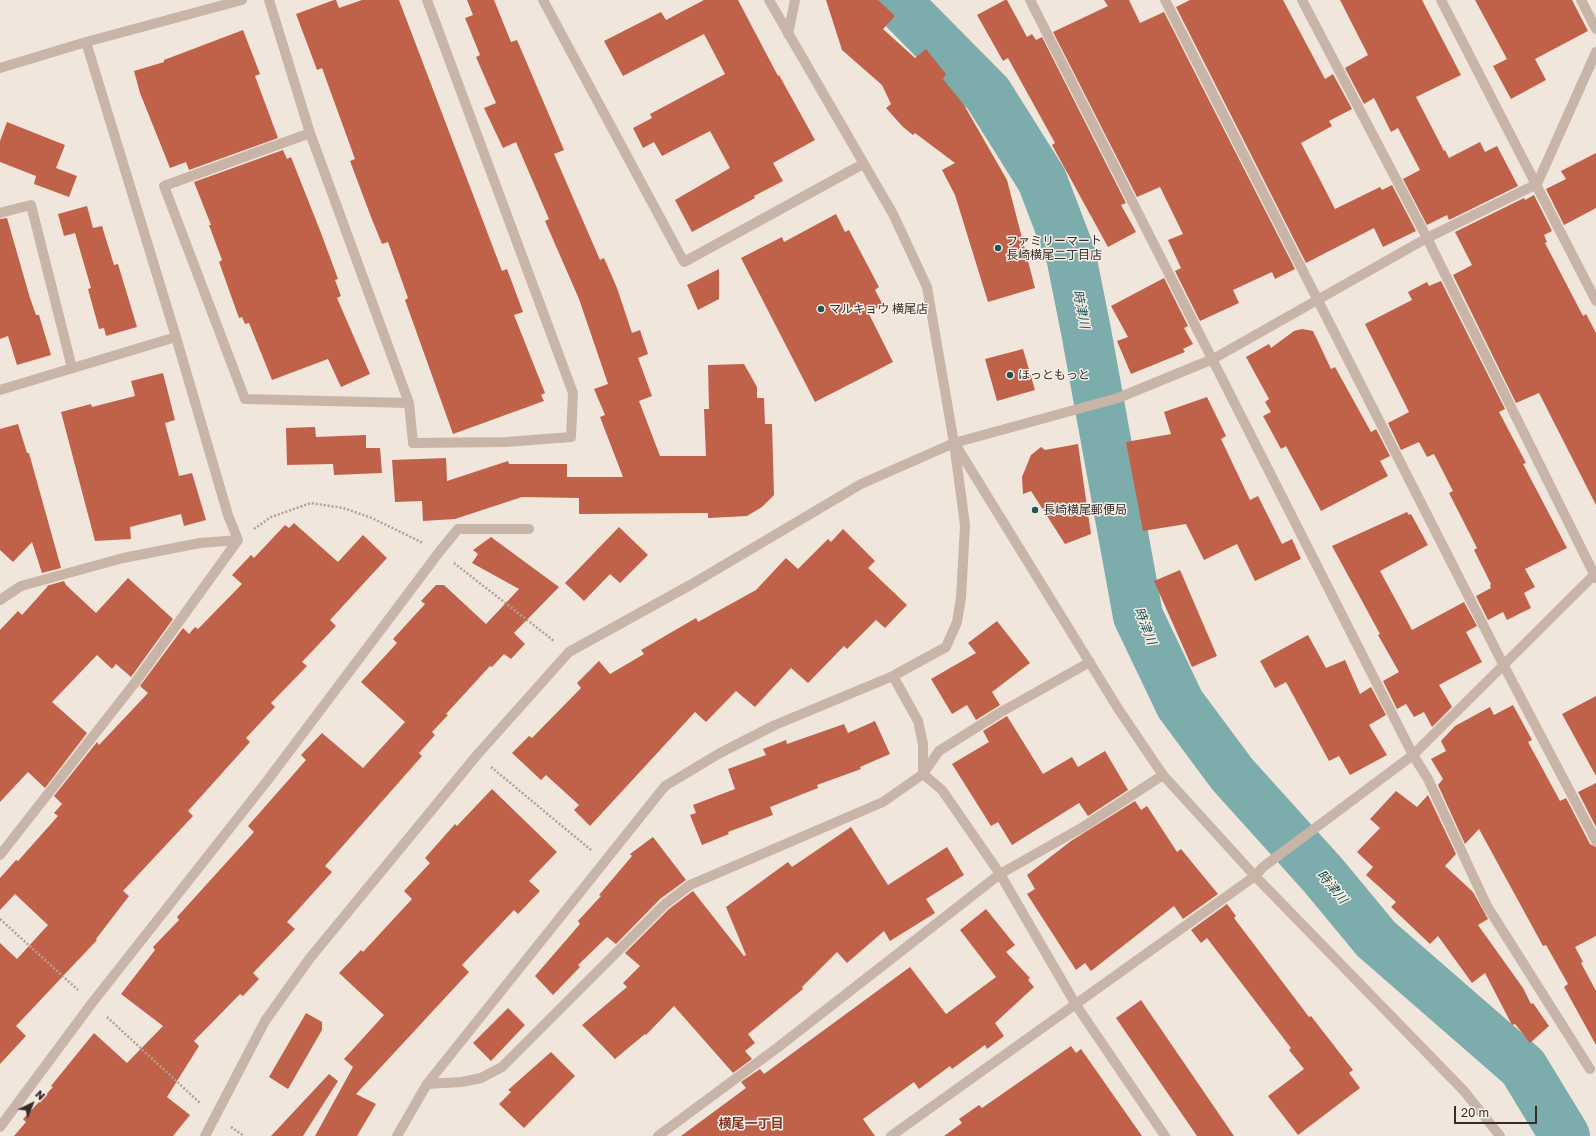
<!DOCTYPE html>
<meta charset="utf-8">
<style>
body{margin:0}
#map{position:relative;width:1596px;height:1136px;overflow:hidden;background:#f1e6dc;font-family:"Golos Text",sans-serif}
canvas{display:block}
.north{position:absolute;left:12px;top:1084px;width:40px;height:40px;-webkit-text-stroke:3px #f8f0e8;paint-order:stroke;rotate:43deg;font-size:11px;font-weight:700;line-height:16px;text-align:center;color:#352c28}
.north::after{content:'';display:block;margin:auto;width:14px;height:18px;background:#352c28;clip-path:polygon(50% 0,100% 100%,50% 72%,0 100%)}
.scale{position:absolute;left:1454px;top:1106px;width:83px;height:18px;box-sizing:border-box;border:2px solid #352c28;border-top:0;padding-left:5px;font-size:12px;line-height:14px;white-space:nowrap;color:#352c28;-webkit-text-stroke:3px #f8f0e8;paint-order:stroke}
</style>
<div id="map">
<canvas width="1596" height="1136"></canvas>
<div class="north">N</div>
<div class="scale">20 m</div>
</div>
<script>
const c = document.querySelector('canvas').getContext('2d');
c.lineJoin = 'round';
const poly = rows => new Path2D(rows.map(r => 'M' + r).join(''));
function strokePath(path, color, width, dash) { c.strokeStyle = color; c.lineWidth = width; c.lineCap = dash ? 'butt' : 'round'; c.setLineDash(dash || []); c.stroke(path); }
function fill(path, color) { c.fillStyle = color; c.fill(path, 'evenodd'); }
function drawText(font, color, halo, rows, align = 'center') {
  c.font = font + ' "Golos Text","Noto Sans JP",sans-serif'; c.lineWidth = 3; c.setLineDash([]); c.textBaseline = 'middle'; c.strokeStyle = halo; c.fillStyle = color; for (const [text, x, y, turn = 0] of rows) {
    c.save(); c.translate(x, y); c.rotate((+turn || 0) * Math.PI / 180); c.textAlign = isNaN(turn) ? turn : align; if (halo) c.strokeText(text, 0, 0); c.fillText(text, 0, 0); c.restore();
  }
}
const river = poly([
 [895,0,988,94,1042,180,1071,256,1086,331,1138,616,1180,704,1232,774,1323,875,1376,939,1523,1067,1565,1136]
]);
const building = poly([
 [334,0,336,0,339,8,362,0,399,0,502,271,507,269,523,312,514,315,545,393,541,395,544,401,453,434,405,300,408,298,388,242,382,244,371,217,350,161,355,159,322,68,317,70,296,14],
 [467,0,494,0,511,42,517,40,564,150,554,154,600,260,604,258,617,288,632,333,640,330,648,354,638,358,652,396,639,401,660,456,706,456,704,409,709,409,708,365,744,364,757,387,757,398,764,398,765,424,772,424,774,495,762,507,747,516,708,518,708,513,579,514,579,498,522,497,455,519,423,521,422,501,395,502,392,460,446,458,447,481,508,461,509,464,567,464,567,477,623,477,600,417,605,415,594,389,608,384,579,299,545,221,549,219,516,142,503,148,484,108,496,103,476,57,480,55,465,18,473,15],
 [704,0,738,0,778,76,779,75,815,140,773,163,783,181,754,196,755,198,692,232,675,200,730,168,710,131,662,156,654,142,643,148,633,128,652,118,650,114,725,74,704,34,623,76,604,41,661,12,666,20],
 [826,0,878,0,895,16,883,29,915,58,926,49,946,74,943,79,964,105,1007,180,1035,288,988,302,955,195,942,170,955,163,915,133,913,135,903,127,886,108,891,104,882,85,842,50],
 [1005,0,1007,0,1027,37,1032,34,1036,40,1042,37,1126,203,1121,205,1136,232,1108,247,1052,145,1055,143,1008,58,1003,61,977,15],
 [1104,0,1129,0,1140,23,1164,12,1295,269,1275,279,1272,272,1233,290,1239,303,1200,321,1175,271,1181,268,1168,240,1183,234,1160,187,1137,197,1053,32,1108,6],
 [1190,0,1283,0,1325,79,1333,74,1352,109,1329,121,1332,126,1301,143,1335,209,1380,187,1382,190,1392,185,1416,231,1383,247,1374,228,1306,263,1176,7],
 [1340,0,1422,0,1461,75,1416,97,1444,151,1445,150,1449,158,1480,142,1485,152,1497,146,1518,186,1449,220,1447,215,1427,225,1403,179,1420,170,1398,128,1391,132,1374,98,1364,104,1345,68,1368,55],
 [1475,0,1572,0,1588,31,1535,59,1546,80,1511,99,1493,66,1507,59],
 [243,30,260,74,255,76,278,138,189,170,186,162,170,168,140,93,134,71,164,62,164,60],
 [7,122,65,145,56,168,77,176,69,197,34,184,36,176,0,162,0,141],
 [283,150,287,159,291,157,321,233,338,279,335,280,341,296,337,298,370,374,341,387,328,359,272,380,249,323,245,324,242,317,239,318,219,262,222,260,209,225,211,225,194,182],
 [1596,153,1596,208,1564,225,1546,189,1566,179,1561,171],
 [1534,195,1552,231,1544,235,1547,242,1545,243,1583,316,1586,314,1596,333,1596,505,1539,393,1516,403,1453,275,1472,265,1455,232,1524,198,1525,200],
 [87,206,93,228,102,226,114,265,118,264,137,327,106,336,104,328,99,329,88,289,91,288,75,233,64,236,58,214],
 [836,214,845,232,849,230,879,287,875,290,883,305,868,312,893,362,815,402,741,258,782,237,784,242],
 [7,218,30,298,36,315,39,315,51,355,17,365,8,336,0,339,0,219],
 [719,269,719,299,698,310,687,285],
 [1164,278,1188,326,1184,328,1193,344,1183,349,1185,352,1131,374,1117,341,1128,337,1111,306],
 [1441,281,1505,409,1499,412,1526,463,1523,464,1567,548,1525,569,1535,587,1524,593,1531,608,1507,620,1503,612,1488,620,1476,596,1491,588,1490,585,1491,584,1474,550,1477,548,1449,493,1453,491,1434,454,1427,457,1419,442,1401,450,1388,423,1409,412,1365,324,1412,300,1408,292,1427,282,1429,286],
 [1302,329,1313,331,1331,369,1335,367,1371,432,1376,429,1390,456,1380,461,1388,476,1321,511,1286,446,1281,449,1263,416,1271,412,1265,402,1269,399,1246,357,1269,344,1271,348,1294,331],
 [1023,349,1035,390,997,401,985,359],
 [163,373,175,420,165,423,179,476,192,473,206,520,184,526,181,514,130,527,131,539,95,541,61,412,91,404,92,407,135,396,131,381],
 [1207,397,1226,436,1221,439,1250,500,1258,496,1282,544,1292,539,1301,559,1255,581,1237,544,1204,560,1186,524,1143,531,1126,442,1171,434,1164,412],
 [18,424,27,453,29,453,61,568,42,573,32,542,13,562,0,550,0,429],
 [315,427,316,437,366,435,366,448,380,448,382,473,334,475,333,464,287,465,286,428],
 [1078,444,1091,534,1065,544,1031,491,1023,494,1022,477,1031,455,1041,447,1045,450],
 [1407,512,1409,515,1411,514,1428,545,1380,571,1412,630,1464,602,1477,626,1466,632,1482,662,1439,685,1452,707,1432,727,1424,712,1414,717,1406,704,1397,709,1383,681,1399,672,1378,635,1380,634,1332,546],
 [294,523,338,562,363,535,387,558,330,620,336,626,302,662,307,666,271,703,275,707,246,738,250,742,188,811,193,816,123,891,129,896,96,939,97,940,16,1026,26,1036,0,1064,0,943,17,959,48,925,15,894,0,910,0,878,16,860,18,861,58,816,54,813,62,804,54,796,97,742,99,745,148,693,140,686,183,628,189,634,195,627,198,629,242,584,232,575,251,555,254,558,285,525,289,528],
 [619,527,648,555,620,583,610,574,584,601,565,583],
 [843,529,875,561,868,568,907,605,885,628,876,620,847,649,844,646,808,683,791,668,755,707,736,691,706,722,695,712,590,826,574,810,579,805,546,775,541,780,512,753,529,736,532,738,581,688,577,683,599,661,610,674,644,654,641,650,696,618,698,622,756,590,786,558,798,569,828,539,831,542],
 [491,537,559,587,514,633,525,644,511,659,504,654,492,667,490,666,446,714,448,715,432,732,435,735,419,753,422,756,325,866,332,872,287,922,295,929,253,973,259,979,243,996,240,994,194,1041,199,1046,167,1097,190,1115,173,1136,14,1136,26,1122,23,1119,53,1087,51,1086,94,1033,127,1063,163,1026,121,994,155,950,153,947,179,920,177,917,254,832,248,826,306,760,301,755,322,733,363,768,405,722,361,682,397,643,393,639,425,604,421,601,436,585,444,585,486,624,519,589,472,563,478,554,473,550],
 [1180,570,1217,656,1192,667,1154,581],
 [128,578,173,619,131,677,116,664,112,669,97,655,52,702,87,733,45,788,28,772,0,802,0,630,18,611,22,615,48,586,46,586,64,581,66,585,96,613],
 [997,621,1030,663,992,692,1000,705,976,720,967,705,952,714,931,679,976,653,968,643],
 [1308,635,1326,668,1345,660,1360,694,1371,687,1386,715,1369,725,1387,755,1350,775,1339,756,1329,761,1286,682,1275,688,1260,661],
 [1596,696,1596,776,1562,714],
 [1513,705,1532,740,1528,742,1560,801,1566,798,1590,844,1596,847,1596,936,1575,947,1583,962,1581,963,1596,991,1596,1045,1564,987,1568,984,1546,945,1543,946,1479,829,1465,844,1438,785,1443,779,1431,759,1446,751,1441,741,1455,726,1490,707,1494,715],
 [1007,716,1043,774,1072,757,1078,767,1105,751,1128,790,1088,816,1079,803,1012,845,998,822,991,826,952,764,989,742,983,731],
 [875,721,890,754,860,767,861,769,817,785,818,788,770,807,773,815,728,832,729,834,702,845,690,815,696,813,693,805,735,789,728,769,766,755,763,749,786,740,787,744,844,724,848,733],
 [1596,783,1596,827,1578,792],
 [492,789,557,852,529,881,540,891,518,914,514,910,462,965,469,972,356,1094,376,1104,357,1136,315,1136,353,1067,344,1059,384,1015,339,973,361,950,363,952,412,899,404,891,430,863,425,858,455,824,457,826],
 [1396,791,1417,807,1428,795,1456,854,1445,866,1473,892,1488,919,1478,925,1523,988,1531,1004,1533,1003,1549,1026,1530,1043,1515,1024,1512,1025,1485,973,1472,983,1438,936,1430,944,1391,907,1396,902,1366,875,1373,867,1357,852,1380,828,1370,819],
 [1135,801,1141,810,1147,806,1177,852,1181,849,1218,894,1183,919,1174,906,1091,971,1085,963,1076,970,1027,894,1035,889,1027,875,1071,841],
 [851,827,888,885,947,847,964,875,926,899,935,913,890,941,884,931,847,963,837,952,802,987,803,989,748,1034,755,1043,745,1051,752,1059,733,1073,674,1006,646,1035,645,1034,615,1059,582,1025,627,987,623,983,640,966,625,953,669,909,693,891,744,956,746,955,726,907,788,862,792,867],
 [653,837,686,880,660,899,616,944,607,937,578,965,580,967,553,995,535,976,580,924,578,921,601,896,599,895,632,856,630,854],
 [1227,904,1236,916,1234,918,1309,1017,1311,1016,1353,1070,1349,1073,1360,1088,1298,1135,1268,1096,1304,1069,1289,1050,1291,1048,1207,938,1201,943,1191,930],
 [986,909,1015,945,1006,952,1030,978,1028,980,1034,987,995,1023,1004,1036,987,1049,985,1045,952,1069,950,1066,919,1089,914,1082,863,1119,875,1136,681,1136,746,1088,741,1082,760,1069,764,1074,910,967,946,1014,996,977,960,930],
 [1141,1000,1234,1136,1197,1136,1116,1018],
 [508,1008,525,1025,491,1061,473,1043],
 [306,1013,322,1022,322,1030,288,1089,269,1077],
 [1071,1046,1076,1053,1081,1049,1142,1136,944,1136,962,1123,959,1119,979,1105,982,1108],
 [551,1052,575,1076,524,1128,499,1104,511,1092,508,1090],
 [329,1074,338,1081,303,1136,271,1136]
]);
const path = poly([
 [254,529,271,517,311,503,343,508,372,518,423,543],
 [454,563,554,641],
 [491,767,591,850],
 [0,919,78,990],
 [107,1017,200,1103],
 [231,1127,244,1136]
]);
const minor = poly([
 [269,0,310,133,409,403,413,443,506,442,571,437,573,393,427,0],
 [543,0,684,262,863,164],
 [1030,0,1413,755,1428,779,1487,906,1590,1069],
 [1165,0,1503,664,1596,841],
 [1302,0,1427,238,1596,578],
 [1441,0,1596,301],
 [1581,0,1596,29],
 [788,34,795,0],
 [86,42,176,337,228,515,238,540],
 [0,68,86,42,242,0],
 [310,133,164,186,245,399,409,403],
 [0,213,31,205,72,368],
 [0,390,176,337],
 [957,447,1119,710,1163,775,1255,876,1464,1091,1500,1136],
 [0,600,21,586,123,558,200,543,238,540],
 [893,676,918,721,923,744,923,774,942,790,1000,874,1076,1005,1165,1136],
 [0,855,134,684,238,540],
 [427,1084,462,1082,481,1078,502,1067,665,904,690,885,883,802,923,774,939,751,1001,712,1090,662],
 [0,1127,92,1003,267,781,440,551,458,529,529,529],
 [205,1136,265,1021,310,958,477,755,569,652,692,584,861,484,954,443,1118,398,1213,359,1427,238,1537,184,1596,52],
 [397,1136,427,1084,665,786,720,753,775,725,893,676,946,647,957,622,961,598,965,525,954,443,927,287,893,214,769,0],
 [658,1136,777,1048,1000,874,1083,827,1163,775],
 [891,1136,1255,876,1263,867,1413,755,1596,573]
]);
const markers = [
 [998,248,4,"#205455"],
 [821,309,4,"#205455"],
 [1010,375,4,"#205455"],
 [1035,510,4,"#205455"]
];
const poiNames = [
 ["ファミリーマート",1006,241],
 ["長崎横尾二丁目店",1006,255],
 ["マルキョウ 横尾店",829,309],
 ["ほっともっと",1018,375],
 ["長崎横尾郵便局",1043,510]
];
const waterNames = [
 ["時津川",1081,309,79],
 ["時津川",1145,626,69],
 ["時津川",1332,887,50]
];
const neighbourhoodNames = [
 ["横尾一丁目",751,1124]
];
strokePath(river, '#7cacac', 50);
fill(building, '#c0614a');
strokePath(path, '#b49f93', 2.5, [2, 2]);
strokePath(minor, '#c8b5a8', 10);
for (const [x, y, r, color] of markers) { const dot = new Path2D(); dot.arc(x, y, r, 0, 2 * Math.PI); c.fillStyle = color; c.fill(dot); strokePath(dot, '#f8f0e8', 1.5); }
drawText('12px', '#352c28', '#f8f0e8', poiNames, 'left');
drawText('italic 13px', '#205455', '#f8f0e8', waterNames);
drawText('bold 13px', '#803625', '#f8f0e8', neighbourhoodNames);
</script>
